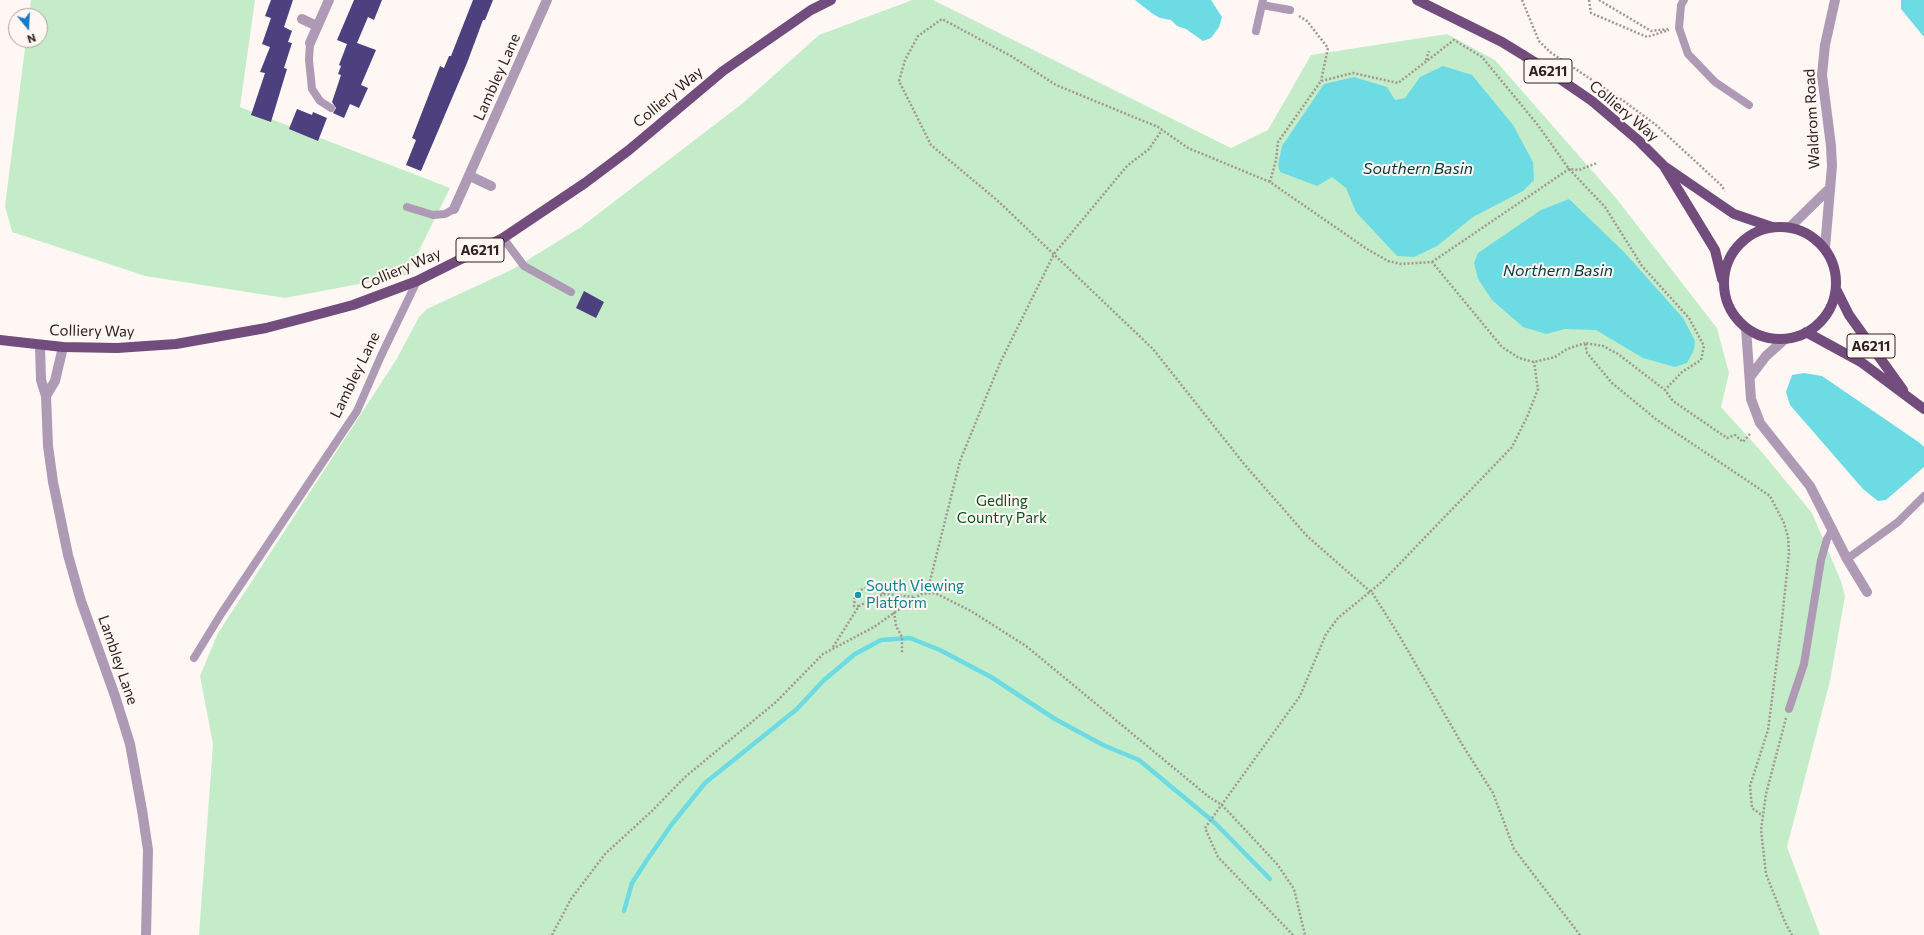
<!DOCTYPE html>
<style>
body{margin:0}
#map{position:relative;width:1924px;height:935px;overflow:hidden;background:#fff7f4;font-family:Commissioner,sans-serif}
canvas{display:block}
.north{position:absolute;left:8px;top:8px;width:40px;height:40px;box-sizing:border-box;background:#fff7f4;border:1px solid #aca19e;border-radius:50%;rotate:162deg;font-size:11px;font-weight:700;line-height:16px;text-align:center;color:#30211c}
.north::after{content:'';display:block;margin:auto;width:14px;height:18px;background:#177ac6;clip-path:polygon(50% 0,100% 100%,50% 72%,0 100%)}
</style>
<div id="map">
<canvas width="1924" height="935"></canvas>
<div class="north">N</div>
</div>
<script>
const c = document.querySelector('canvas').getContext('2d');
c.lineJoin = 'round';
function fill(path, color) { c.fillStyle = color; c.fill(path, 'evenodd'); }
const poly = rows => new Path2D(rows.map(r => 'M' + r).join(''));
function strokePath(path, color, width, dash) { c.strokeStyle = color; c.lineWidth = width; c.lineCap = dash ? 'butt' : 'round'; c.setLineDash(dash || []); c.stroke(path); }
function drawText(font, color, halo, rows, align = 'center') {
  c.font = font + ' Commissioner,sans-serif'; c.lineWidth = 4; c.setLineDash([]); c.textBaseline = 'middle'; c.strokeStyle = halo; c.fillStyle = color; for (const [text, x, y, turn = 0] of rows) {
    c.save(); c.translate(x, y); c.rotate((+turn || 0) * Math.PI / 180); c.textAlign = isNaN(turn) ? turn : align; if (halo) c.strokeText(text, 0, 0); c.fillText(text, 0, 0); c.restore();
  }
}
const green = poly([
 [31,0,255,0,240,107,450,188,407,275,285,298,145,276,12,232,5,206,26,40,40,40,40,16,29,16],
 [912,0,933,0,1231,148,1268,130,1311,55,1447,34,1495,60,1616,198,1717,328,1729,373,1721,407,1761,451,1812,513,1841,581,1845,596,1830,681,1787,847,1820,935,199,935,213,744,200,676,218,633,396,360,419,317,427,309,513,269,581,227,743,103,819,35]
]);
const water = poly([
 [1135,0,1211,0,1222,17,1219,27,1211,38,1203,41,1186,29,1177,26,1171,20,1160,18,1153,14],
 [1901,0,1924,0,1924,37,1901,9],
 [1443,66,1472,75,1513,125,1533,162,1534,180,1523,191,1473,217,1437,246,1414,257,1397,256,1356,212,1346,188,1332,177,1317,186,1280,172,1278,165,1282,146,1324,84,1354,77,1387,87,1395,100,1405,98,1420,77],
 [1569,199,1624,252,1683,318,1695,341,1694,350,1687,363,1675,367,1643,358,1596,330,1565,329,1546,334,1523,327,1492,300,1478,279,1474,263,1478,253,1541,210],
 [1804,373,1822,376,1920,443,1924,447,1924,467,1886,500,1878,501,1863,489,1790,405,1786,392,1792,375]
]);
const stream = poly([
 [624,911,632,883,647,860,672,824,705,783,797,709,823,681,855,654,881,640,910,638,940,650,991,677,1055,719,1103,745,1139,760,1215,823,1270,879]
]);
const building = poly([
 [271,0,293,0,284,27,292,31,288,42,292,43,284,68,287,69,271,122,251,115,265,73,260,72,270,47,262,44,271,18,265,16],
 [354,0,382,0,374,20,368,17,357,43,376,50,361,85,368,88,359,108,350,104,344,118,333,113,336,108,332,102,341,75,338,74,341,66,339,65,347,44,337,40],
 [473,0,493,0,485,20,483,20,467,63,421,171,406,165,416,140,412,138,440,66,444,68,449,56,451,56],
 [297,109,312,115,313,112,327,118,318,141,289,129],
 [584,291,604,302,596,318,576,308]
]);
const path = poly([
 [1522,0,1539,41,1550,52,1625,102,1656,125,1721,185,1725,191],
 [1589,0,1591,13,1647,37,1669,30],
 [1599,0,1651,31,1668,29],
 [1299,16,1307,21,1328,48,1321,81],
 [1426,60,1429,51],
 [1270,182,1276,160,1278,142,1321,81,1353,73,1398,83,1454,40,1482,57,1537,124,1569,169,1605,207,1642,266,1689,318,1704,346,1701,360,1682,372,1665,390],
 [1432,262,1569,169,1579,170,1597,163],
 [1750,434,1743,442,1735,435,1727,438,1673,401,1665,390,1618,354,1603,346,1585,343,1587,353,1612,383,1657,420,1770,496,1784,523,1788,537,1789,553,1781,629,1768,730,1750,786,1752,808,1763,816],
 [927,593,960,461,1000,363,1054,254,1127,166,1149,149,1162,130],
 [859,606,854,606,855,596,858,591,871,586,880,589,883,594],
 [894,612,896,626,902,637,902,653],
 [833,647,859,606,883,594,915,597],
 [1786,718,1766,794,1761,830,1766,874,1785,922,1792,935],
 [552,935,571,899,605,854,652,811,685,777,776,702,823,654,874,627,921,594,935,593,971,611,1026,646,1209,797,1222,805,1277,864,1294,889,1305,935],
 [1293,935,1218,857,1205,828,1300,696,1326,634,1338,618,1383,581,1512,447,1527,417,1538,389,1534,362],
 [1580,935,1514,849,1493,793,1463,746,1400,637,1373,594,1307,536,1244,464,1153,349,998,201,931,145,899,81,905,60,918,36,942,19,1011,56,1056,85,1158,127,1188,148,1270,182,1367,249,1388,261,1401,264,1432,262,1502,347,1519,358,1534,362,1555,357,1567,349,1585,343]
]);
const service = poly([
 [1684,0,1681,5,1679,28,1688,54,1715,82,1749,105],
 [1262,5,1290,10],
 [1256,31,1263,0],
 [310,43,309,60,312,89,320,101,331,108],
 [407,207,433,215,445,214,454,209],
 [503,238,524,266,571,292],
 [1847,559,1898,522,1924,496],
 [194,658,221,614,357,411,381,356,417,281],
 [1789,709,1804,664,1821,560,1827,539,1833,529]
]);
const minor = poly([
 [302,19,317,26],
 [310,43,329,0],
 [470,176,491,186],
 [454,209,547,0],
 [1746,328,1751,399,1760,423,1810,486,1847,559,1867,592],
 [1750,377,1766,356,1785,339]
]);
const tertiary = poly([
 [1790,227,1829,189],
 [1825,248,1832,166,1831,146,1822,75,1825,45,1835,0],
 [40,345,41,380,46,396,48,446,53,482,68,555,81,601,115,696,130,744,142,810,148,850,146,935],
 [46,396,55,381,63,347]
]);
const primary = poly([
 [1417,0,1502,42,1541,66,1592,101,1638,140,1664,166,1734,214,1772,227],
 [1665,168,1715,250,1722,279],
 '1724 283a56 56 0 1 1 112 0a56 56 0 1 1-112 0Z',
 [1836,289,1849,315,1903,390],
 [1806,332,1861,362,1924,409],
 [0,340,63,347,117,348,176,344,266,328,308,317,353,305,417,281,503,238,585,183,629,150,723,71,811,10,831,0]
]);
const markers = [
 [858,595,4,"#0f9aa8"]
];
const shields = [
 [1548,71,48],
 [480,250,48],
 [1871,346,48]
];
const shieldNames = [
 ["A6211",1548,71],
 ["A6211",480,250],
 ["A6211",1871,346]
];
const streetNames = [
 ["Lambley Lane",497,77,-66],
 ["Colliery Way",668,97,-40],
 ["Colliery Way",1624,111,40],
 ["Waldrom Road",1812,119,-93],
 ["Colliery Way",401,269,-23],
 ["Colliery Way",92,331,1],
 ["Lambley Lane",355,375,-64],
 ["Lambley Lane",118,660,71]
];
const parkNames = [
 ["Gedling",1002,501],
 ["Country Park",1002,518]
];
const cultureNames = [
 ["South Viewing",866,586],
 ["Platform",866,603]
];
const waterNames = [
 ["Southern Basin",1418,169],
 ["Northern Basin",1558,271]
];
fill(green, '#c5ecc8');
fill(water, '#6cdbe4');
strokePath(stream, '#6cdbe4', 4.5);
fill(building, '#4d407f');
strokePath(path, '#a29793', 2.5, [2, 2]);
strokePath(service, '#af9ab6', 8);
strokePath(minor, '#af9ab6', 10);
strokePath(tertiary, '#af9ab6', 10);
strokePath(primary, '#714c7c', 10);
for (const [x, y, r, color] of markers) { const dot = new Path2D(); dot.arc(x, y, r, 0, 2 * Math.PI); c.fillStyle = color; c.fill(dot); strokePath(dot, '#fff7f4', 1.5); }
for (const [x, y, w] of shields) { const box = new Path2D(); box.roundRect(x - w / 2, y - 12, w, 24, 3); c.fillStyle = '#fff7f4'; c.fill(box); strokePath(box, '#30211c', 1); }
drawText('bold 14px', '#30211c', null, shieldNames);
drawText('15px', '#30211c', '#fff7f4', streetNames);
drawText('15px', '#0e531f', '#fff7f4', parkNames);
drawText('15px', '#0d838f', '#fff7f4', cultureNames, 'left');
drawText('italic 16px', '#023a3e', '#fff7f4', waterNames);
</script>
